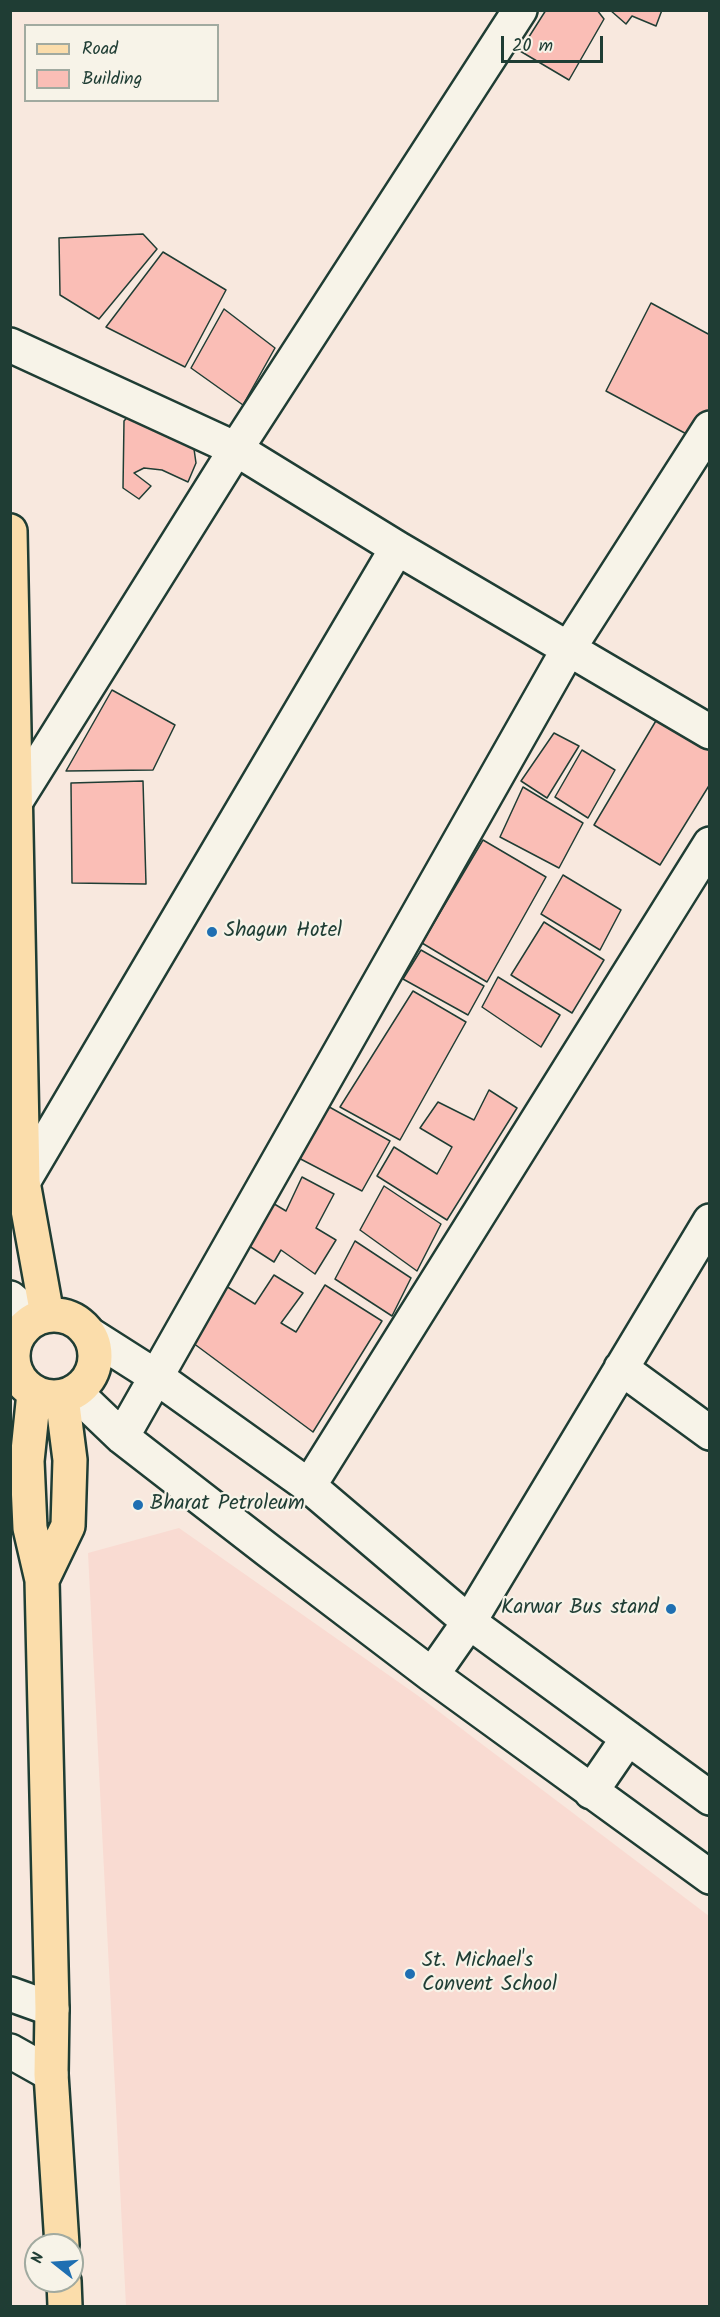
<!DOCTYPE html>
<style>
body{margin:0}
#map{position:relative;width:720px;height:2317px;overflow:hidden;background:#f8e8de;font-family:Kalam,sans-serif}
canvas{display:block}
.frame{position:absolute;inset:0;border:12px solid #1f3d34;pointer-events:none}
.legend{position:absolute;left:24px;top:24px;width:195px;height:78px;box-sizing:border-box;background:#f7f3e8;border:2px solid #a1aaa0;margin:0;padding:8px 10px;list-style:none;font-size:18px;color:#1f3d34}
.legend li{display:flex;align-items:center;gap:12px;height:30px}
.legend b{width:30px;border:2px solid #a1aaa0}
.north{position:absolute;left:24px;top:2233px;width:60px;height:60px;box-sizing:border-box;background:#f7f3e8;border:2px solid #a1aaa0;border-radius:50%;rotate:287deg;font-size:16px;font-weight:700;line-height:24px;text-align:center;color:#1f3d34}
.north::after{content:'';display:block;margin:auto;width:21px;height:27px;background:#1f6fb2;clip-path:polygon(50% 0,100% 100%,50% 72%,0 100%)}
.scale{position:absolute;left:501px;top:36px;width:102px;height:27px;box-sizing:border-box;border:3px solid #1f3d34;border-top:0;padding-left:8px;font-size:18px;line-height:21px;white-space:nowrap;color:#1f3d34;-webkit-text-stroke:4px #f7f3e8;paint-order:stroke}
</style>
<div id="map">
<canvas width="720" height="2317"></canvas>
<div class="frame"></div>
<ul class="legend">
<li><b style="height:8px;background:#fbddab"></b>Road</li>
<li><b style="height:16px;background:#fabeb6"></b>Building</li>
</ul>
<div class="north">N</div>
<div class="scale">20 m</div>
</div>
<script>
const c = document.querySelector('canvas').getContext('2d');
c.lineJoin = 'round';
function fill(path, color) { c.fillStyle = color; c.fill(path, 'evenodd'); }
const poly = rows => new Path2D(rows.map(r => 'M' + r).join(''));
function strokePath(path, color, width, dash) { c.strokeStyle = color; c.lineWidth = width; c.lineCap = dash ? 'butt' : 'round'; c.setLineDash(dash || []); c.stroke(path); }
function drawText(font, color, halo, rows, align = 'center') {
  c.font = font + ' Kalam,sans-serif'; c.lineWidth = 4.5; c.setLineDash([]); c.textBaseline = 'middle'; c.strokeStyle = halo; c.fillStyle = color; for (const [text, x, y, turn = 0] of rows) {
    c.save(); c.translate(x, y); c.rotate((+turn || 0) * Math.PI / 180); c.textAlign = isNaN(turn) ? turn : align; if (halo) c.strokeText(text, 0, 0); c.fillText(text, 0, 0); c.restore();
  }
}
const built = poly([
 [179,1528,417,1695,709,1916,709,2306,126,2306,88,1553]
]);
const building = poly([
 [546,10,597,10,604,19,569,80,520,51,546,10],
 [610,10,662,10,656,26,632,16,626,24,610,10],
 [143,234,157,249,99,319,60,295,59,238,143,234],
 [163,252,226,290,185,367,106,327,163,252],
 [651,303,710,335,710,409,694,438,606,391,651,303],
 [224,309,275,348,243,405,191,368,224,309],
 [140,403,191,428,196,463,188,482,162,470,144,468,134,473,151,486,139,499,123,488,124,421,140,403],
 [112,690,175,725,153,770,66,771,112,690],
 [657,719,710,748,710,784,660,865,594,825,657,719],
 [554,733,579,746,547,798,521,781,554,733],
 [582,750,615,770,588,818,555,797,582,750],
 [143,781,146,884,72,883,71,783,143,781],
 [523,787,583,823,559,868,500,837,523,787],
 [483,840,546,877,487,982,422,943,483,840],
 [563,875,621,910,600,950,541,914,563,875],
 [544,922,604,960,572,1013,511,975,544,922],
 [421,950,484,986,468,1015,403,979,421,950],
 [498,977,560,1015,541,1047,482,1007,498,977],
 [413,991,466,1022,400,1140,340,1107,413,991],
 [489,1090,517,1108,447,1220,377,1176,394,1147,437,1174,452,1147,420,1128,438,1102,474,1120,489,1090],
 [324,1104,390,1141,362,1191,291,1154,324,1104],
 [302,1177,334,1194,316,1228,336,1240,315,1274,281,1250,274,1262,246,1244,271,1202,286,1211,302,1177],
 [384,1186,441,1224,417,1271,360,1230,384,1186],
 [355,1241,411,1278,392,1316,335,1279,355,1241],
 [274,1275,303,1293,281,1323,296,1332,325,1285,382,1321,313,1432,189,1340,226,1286,255,1304,274,1275]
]);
const minor = poly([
 [10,345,236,449,397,548,710,732],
 [16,801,236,449,520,10],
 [23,1182,397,548],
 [89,1334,155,1376,309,1486,469,1622,710,1798],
 [621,1368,710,1433],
 [75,1392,122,1437,269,1551,432,1675,710,1877],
 [122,1437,569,648,710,428],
 [309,1486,710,844],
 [432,1675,469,1622,710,1221],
 [591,1792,628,1738]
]);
const tertiary = poly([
 [10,1298,35,1319],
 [10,1347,13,1349],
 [10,1994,52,2009],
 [10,2051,51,2074]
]);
const primary = poly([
 [10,531,23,1182,47,1315],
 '13 1356a41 41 0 1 1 82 0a41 41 0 1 1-82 0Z',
 [34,1393,27,1461,30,1528,42,1580,52,2009,51,2074,62,2245],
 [42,1580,68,1526,70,1460,62,1397],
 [64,2281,65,2306]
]);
const markers = [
 [212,932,6,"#1f6fb2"],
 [138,1505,6,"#1f6fb2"],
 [671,1609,6,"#1f6fb2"],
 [410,1974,6,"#1f6fb2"]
];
const poiNames = [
 ["Shagun Hotel",224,932],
 ["Bharat Petroleum",150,1505],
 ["Karwar Bus stand",659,1609,"right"],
 ["St. Michael's",422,1962],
 ["Convent School",422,1986]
];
fill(built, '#f9dbd2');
fill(building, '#fabeb6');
strokePath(building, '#1f3d34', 1.5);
strokePath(minor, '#1f3d34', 38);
strokePath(tertiary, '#1f3d34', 38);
strokePath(primary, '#1f3d34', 38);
strokePath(minor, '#f7f3e8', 33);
strokePath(tertiary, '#f7f3e8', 33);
strokePath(primary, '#fbddab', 33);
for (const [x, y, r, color] of markers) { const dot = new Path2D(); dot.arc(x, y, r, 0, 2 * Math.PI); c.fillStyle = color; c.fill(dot); strokePath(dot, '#f7f3e8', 2); }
drawText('21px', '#1f3d34', '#f7f3e8', poiNames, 'left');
</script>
